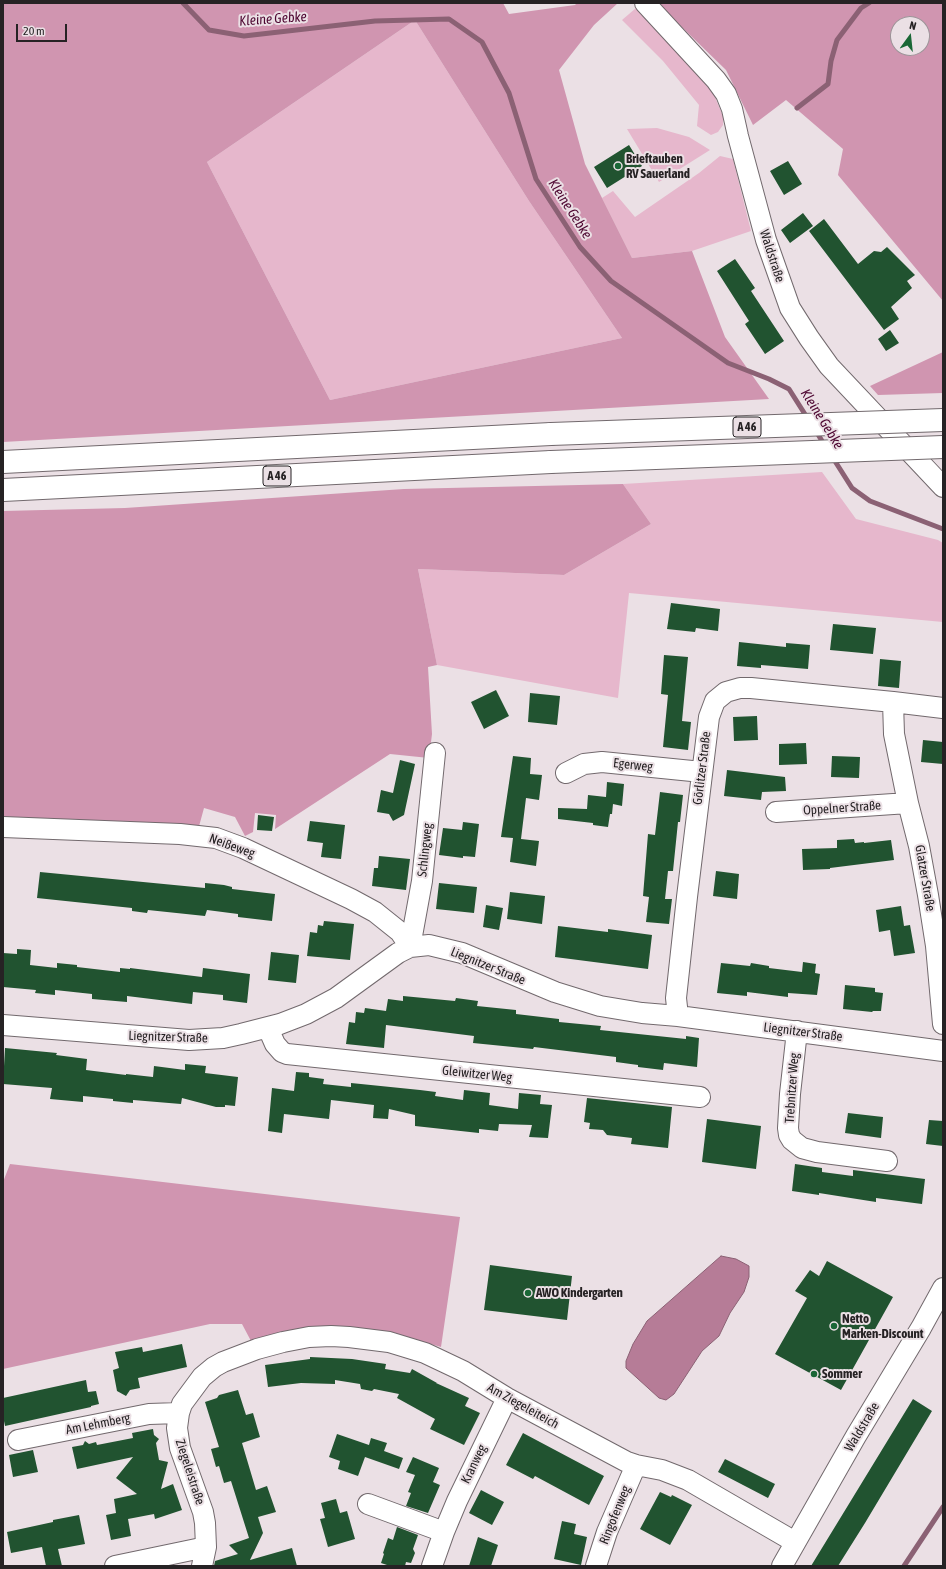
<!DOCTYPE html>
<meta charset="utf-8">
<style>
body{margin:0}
#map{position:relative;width:946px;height:1569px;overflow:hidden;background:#ebe0e5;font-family:"Asap Condensed",sans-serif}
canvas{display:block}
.frame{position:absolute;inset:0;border:4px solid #262224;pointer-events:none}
.north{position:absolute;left:890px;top:16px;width:40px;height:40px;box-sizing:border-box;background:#ebe0e5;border:1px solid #9c9498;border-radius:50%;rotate:15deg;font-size:11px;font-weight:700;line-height:16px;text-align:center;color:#262224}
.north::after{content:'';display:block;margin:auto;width:14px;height:18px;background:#1a6736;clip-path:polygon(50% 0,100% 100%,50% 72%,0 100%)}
.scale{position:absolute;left:16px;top:24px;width:51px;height:18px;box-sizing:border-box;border:2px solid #262224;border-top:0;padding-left:5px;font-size:12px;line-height:14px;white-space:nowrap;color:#262224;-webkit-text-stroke:3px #ebe0e5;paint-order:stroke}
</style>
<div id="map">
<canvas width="946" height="1569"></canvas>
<div class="frame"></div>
<div class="north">N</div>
<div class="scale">20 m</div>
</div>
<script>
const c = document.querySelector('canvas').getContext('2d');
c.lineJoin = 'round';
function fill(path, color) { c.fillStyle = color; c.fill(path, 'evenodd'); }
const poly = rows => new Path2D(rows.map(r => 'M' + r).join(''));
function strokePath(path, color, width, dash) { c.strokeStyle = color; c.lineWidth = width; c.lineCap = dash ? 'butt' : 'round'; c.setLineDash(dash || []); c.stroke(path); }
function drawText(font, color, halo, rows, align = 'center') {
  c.font = font + ' "Asap Condensed",sans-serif'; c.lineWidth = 4; c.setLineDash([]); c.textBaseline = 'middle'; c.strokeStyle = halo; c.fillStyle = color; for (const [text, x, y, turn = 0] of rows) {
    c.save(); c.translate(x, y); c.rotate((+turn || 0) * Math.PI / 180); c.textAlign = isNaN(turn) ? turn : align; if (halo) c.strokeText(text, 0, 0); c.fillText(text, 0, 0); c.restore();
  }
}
const green = poly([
 [636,8,709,83,723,116,723,125,718,132,711,135,697,126,699,105,663,61,622,20],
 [415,20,529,201,622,338,330,400,207,162],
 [657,128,689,137,710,150,659,182,627,129],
 [720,156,733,159,751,231,692,251,632,258,602,198,613,191,635,217,699,173],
 [822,472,856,519,938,540,943,543,943,622,629,593,618,698,437,665,418,569,564,575,651,524,623,484]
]);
const forest = poly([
 [3,3,503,3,509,14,575,5,577,3,618,3,594,25,559,70,585,164,632,258,692,251,725,337,769,399,3,442],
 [415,20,529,201,622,338,330,400,207,162],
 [657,3,943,3,943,301,838,175,843,149,786,100,753,125,726,70],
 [898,24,922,24,922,48,898,48],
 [943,352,943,393,878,395,870,386],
 [623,484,651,524,564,575,418,569,437,665,428,667,432,734,429,758,390,754,275,829,276,815,255,813,253,832,245,836,235,817,204,808,198,830,3,822,3,511,125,508,404,489],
 [10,1164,460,1217,441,1347,389,1332,351,1327,309,1328,280,1332,251,1341,242,1324,210,1324,3,1369,3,1182]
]);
const water = poly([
 [721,1256,736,1259,749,1266,749,1277,744,1292,730,1313,719,1336,702,1351,674,1394,666,1400,659,1398,626,1368,626,1361,633,1344,647,1321,721,1256]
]);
const stream = poly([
 [183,3,209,30,244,36,375,21,449,19,482,42,509,93,536,179,580,247,611,281,728,363,769,379,789,389,808,419],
 [797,108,828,84,831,61,837,40,861,8,869,3],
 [816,431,825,446],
 [833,458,852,488,870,501,943,529],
 [904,1566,943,1507]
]);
const building = poly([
 [629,145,642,166,607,188,594,167],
 [788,161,802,184,784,195,770,171],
 [803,213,813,226,790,243,781,230],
 [824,219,858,264,874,251,881,252,887,247,915,275,907,281,912,288,891,307,899,319,884,330,809,231],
 [735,259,755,288,751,291,784,341,765,354,745,324,749,321,717,271],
 [890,330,899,343,886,351,878,339],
 [671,603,720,609,718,631,696,628,695,632,667,629],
 [833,624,876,628,873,654,830,650],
 [739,642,786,647,786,643,810,645,808,669,761,665,761,668,737,666],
 [664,655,688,657,682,721,691,722,688,750,663,747,668,695,661,694],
 [880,659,901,661,899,688,878,686],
 [496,690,509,716,484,729,471,702],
 [530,693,560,696,557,725,528,722],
 [757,716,758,740,734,741,733,717],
 [923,740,943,742,943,764,921,762],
 [806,743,807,764,779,765,779,744],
 [513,756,531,758,530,774,542,775,539,800,526,798,521,839,539,841,536,866,510,862,513,838,501,837],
 [832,756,860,757,859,778,831,777],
 [400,760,415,764,404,815,393,821,389,814,377,812,381,790,393,793],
 [727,770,785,777,786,791,762,792,761,800,724,796],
 [607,782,624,784,622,806,613,804,612,814,610,814,608,827,593,825,593,823,558,819,558,808,587,809,588,795,606,797],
 [660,792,683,795,680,822,678,822,673,871,668,871,665,899,672,899,669,924,646,922,649,897,643,896,648,834,655,835],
 [258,815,274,817,272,831,257,830],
 [310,821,345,825,341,859,321,857,323,843,307,841],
 [463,822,479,824,475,857,463,856,463,858,439,855,443,828,462,830],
 [854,839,855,843,864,842,864,843,891,840,894,860,830,868,830,869,803,870,802,849,837,848,837,840],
 [379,856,410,859,406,890,372,886,374,868,378,868],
 [716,871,739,874,737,899,713,896],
 [40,872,205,888,205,883,224,885,232,887,232,889,275,894,272,921,238,917,238,914,207,910,205,916,148,910,147,913,132,911,132,908,37,898],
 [439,883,477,887,474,913,436,909],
 [510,892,545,896,542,924,507,919],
 [486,905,503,908,499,930,483,927],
 [901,906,904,926,910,925,915,953,894,956,890,930,879,932,876,910],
 [324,921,354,924,350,960,307,956,310,932,317,933,318,925,323,926],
 [558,926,608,932,608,929,652,935,648,969,555,957],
 [17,949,31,950,30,965,57,968,57,963,77,965,77,967,120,972,120,968,130,969,130,968,202,977,203,968,250,974,247,1003,223,1000,223,995,193,992,192,1004,127,996,127,1002,92,999,92,994,55,990,55,995,35,993,36,990,3,987,3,953,17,954],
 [271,952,299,955,296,983,268,980],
 [803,962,816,964,815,973,820,974,817,995,788,993,788,997,747,992,747,996,717,993,721,963,750,966,751,963,769,966,769,968,802,972],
 [845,985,875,988,875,992,883,993,881,1011,873,1011,872,1012,843,1009],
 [403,996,455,1001,456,998,478,1001,477,1006,516,1010,516,1014,559,1019,559,1022,601,1026,600,1030,686,1039,686,1036,699,1038,697,1067,664,1063,663,1070,638,1067,638,1065,616,1062,616,1057,534,1047,533,1049,473,1043,474,1036,386,1025,384,1048,346,1044,349,1022,355,1023,356,1012,364,1013,365,1008,386,1011,388,999,403,1001],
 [5,1048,57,1053,56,1055,87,1059,86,1070,126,1075,126,1074,153,1077,154,1066,185,1070,185,1064,206,1066,205,1073,238,1077,235,1106,225,1105,225,1107,216,1107,182,1098,181,1104,133,1100,133,1103,113,1101,113,1099,83,1096,83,1102,50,1099,52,1088,3,1084],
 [296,1072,309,1073,309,1077,324,1079,323,1084,351,1087,351,1083,420,1090,436,1092,435,1096,463,1100,464,1090,490,1093,489,1105,518,1109,519,1093,541,1095,540,1104,552,1105,548,1138,529,1137,532,1125,499,1124,498,1131,479,1129,479,1133,415,1126,415,1115,389,1109,388,1119,373,1118,374,1105,331,1100,329,1119,284,1114,282,1133,268,1131,272,1088,294,1091],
 [587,1098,672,1107,668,1148,631,1144,632,1138,607,1135,603,1130,589,1129,590,1123,584,1122],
 [848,1113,883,1117,881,1138,845,1133],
 [707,1119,761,1126,756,1169,702,1162],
 [929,1120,943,1121,943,1146,926,1144],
 [795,1164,822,1168,822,1172,853,1176,853,1170,925,1179,922,1204,876,1198,876,1202,819,1193,819,1195,792,1191],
 [827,1261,893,1297,841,1390,775,1354,807,1298,795,1291,810,1270,819,1276],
 [490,1265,572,1276,567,1320,484,1310],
 [182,1344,187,1367,138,1378,140,1388,130,1390,126,1396,117,1391,113,1370,119,1368,115,1352,142,1347,143,1352],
 [310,1357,352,1359,386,1364,385,1369,410,1373,412,1369,437,1383,436,1383,469,1398,465,1406,480,1413,464,1445,430,1429,435,1419,397,1398,399,1394,374,1389,372,1391,361,1389,360,1384,335,1380,335,1384,301,1383,268,1387,265,1365,310,1359],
 [86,1380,88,1392,96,1391,99,1404,91,1406,91,1407,5,1426,3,1416,3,1398],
 [238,1390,246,1415,253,1413,260,1437,242,1443,256,1490,267,1486,276,1512,258,1517,263,1533,250,1560,292,1548,297,1566,214,1566,215,1561,238,1554,229,1545,249,1538,231,1481,224,1483,219,1466,216,1467,211,1449,219,1447,205,1402,217,1398,219,1395],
 [913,1399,932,1411,865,1523,838,1566,811,1566],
 [153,1429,154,1435,159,1439,156,1443,159,1460,168,1462,161,1489,173,1484,182,1510,155,1519,154,1514,128,1519,131,1536,111,1540,106,1515,116,1513,114,1499,137,1494,116,1478,133,1457,77,1469,72,1447,83,1445,85,1441,89,1444,96,1442,97,1445,133,1438,132,1433],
 [523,1433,604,1476,589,1505,535,1476,533,1479,506,1465],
 [337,1434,369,1445,371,1438,387,1443,384,1451,403,1458,399,1469,365,1457,358,1476,338,1469,340,1461,329,1457],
 [33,1450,38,1472,13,1477,9,1455],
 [413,1457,439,1468,433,1482,440,1485,428,1513,406,1506,411,1493,408,1492,415,1475,406,1472],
 [725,1459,775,1484,768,1498,718,1472],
 [481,1490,504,1502,492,1525,469,1513],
 [660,1492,671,1497,672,1495,692,1505,670,1545,640,1529],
 [336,1499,340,1513,347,1511,355,1539,328,1547,320,1519,325,1518,321,1503],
 [79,1515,85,1544,58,1549,62,1566,46,1566,42,1547,11,1553,7,1532,53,1522,53,1520],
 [562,1521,576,1524,574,1534,587,1537,581,1565,554,1559],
 [397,1527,418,1535,413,1549,415,1553,411,1563,406,1562,405,1566,390,1566,381,1563,384,1554,383,1553,388,1538,393,1540],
 [478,1537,498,1545,491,1566,469,1566]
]);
const minor = poly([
 [645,3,716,80,726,94,732,109,738,136,766,240,790,308,809,338,829,366,943,487],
 [943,708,893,702,894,734,908,803,919,846,928,895,936,946,943,1024],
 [566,773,584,764,602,762,702,772],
 [776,812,908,803],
 [3,827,180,834,216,838,243,848,351,899,375,912,400,932,410,947],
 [410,947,422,881,435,753],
 [678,1016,676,998,687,897,709,717,715,701,726,692,740,688,751,688,893,702],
 [3,1025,189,1040,223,1038,241,1034,280,1024,306,1014,336,998,398,953,410,947,429,945,462,953,555,992,600,1006,642,1013,678,1016,943,1051],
 [268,1028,275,1044,282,1052,287,1054,700,1097],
 [797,1031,790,1094,788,1128,789,1135,792,1140,802,1148,817,1152,887,1161],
 [18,1440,149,1414,179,1413],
 [368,1504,444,1532],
 [115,1566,206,1547],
 [202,1566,206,1547,205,1523,203,1512,180,1448,177,1428,179,1413,182,1404,202,1377,214,1367,223,1362,257,1349,283,1342,309,1337,331,1336,349,1337,389,1342,425,1353,463,1371,507,1398,627,1462,636,1465,662,1470,688,1480,795,1542],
 [432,1566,444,1532,457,1501,507,1398],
 [596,1566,607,1532,636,1465],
 [782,1566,856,1436,921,1328,943,1288]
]);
const motorway = poly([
 [3,462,551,434],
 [3,490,551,462]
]);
const motorwayBridge = poly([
 [551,434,943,420],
 [551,462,943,447]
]);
const markers = [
 [618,166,4,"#1a6736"],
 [528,1293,4,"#1a6736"],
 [834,1326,4,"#1a6736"],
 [814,1374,4,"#1a6736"]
];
const shields = [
 [747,427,28],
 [277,476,28]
];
const shieldNames = [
 ["A 46",747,427],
 ["A 46",277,476]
];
const poiNames = [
 ["Brieftauben",626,159],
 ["RV Sauerland",626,174],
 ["AWO Kindergarten",536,1293],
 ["Netto",842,1319],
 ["Marken-Discount",842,1334],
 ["Sommer",822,1374]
];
const streetNames = [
 ["Waldstraße",772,256,72],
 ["Egerweg",633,765,6],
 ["Görlitzer Straße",702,768,-83],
 ["Oppelner Straße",842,808,-4],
 ["Neißeweg",232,846,20],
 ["Schlingweg",425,850,-84],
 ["Glatzer Straße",925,878,80],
 ["Liegnitzer Straße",488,966,22],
 ["Liegnitzer Straße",803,1032,7],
 ["Liegnitzer Straße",168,1037,2],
 ["Gleiwitzer Weg",477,1074,6],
 ["Trebnitzer Weg",792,1088,-86],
 ["Am Ziegeleiteich",523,1406,29],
 ["Am Lehmberg",98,1424,-11],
 ["Waldstraße",862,1427,-59],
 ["Kranweg",474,1464,-64],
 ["Ziegeleistraße",190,1472,72],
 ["Ringofenweg",615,1515,-68]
];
const waterNames = [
 ["Kleine Gebke",273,19,-4],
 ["Kleine Gebke",570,209,57],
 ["Kleine Gebke",822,419,58]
];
fill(green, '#e6b7cc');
fill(forest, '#d095b0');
fill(water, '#b67c97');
strokePath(water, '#8b6174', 1);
strokePath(stream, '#8b6174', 5);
fill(building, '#215330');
strokePath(minor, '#72696d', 22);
strokePath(motorway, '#72696d', 24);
strokePath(minor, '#fff', 20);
strokePath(motorway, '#fff', 22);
strokePath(motorwayBridge, '#72696d', 24, []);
strokePath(motorwayBridge, '#fff', 22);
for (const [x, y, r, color] of markers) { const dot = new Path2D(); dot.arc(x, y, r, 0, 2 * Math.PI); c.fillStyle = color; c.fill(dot); strokePath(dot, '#ebe0e5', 1.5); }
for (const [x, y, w] of shields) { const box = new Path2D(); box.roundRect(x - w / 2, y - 10, w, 20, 3); c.fillStyle = '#ebe0e5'; c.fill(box); strokePath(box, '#262224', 1); }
drawText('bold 12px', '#262224', null, shieldNames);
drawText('bold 13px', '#262224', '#ebe0e5', poiNames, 'left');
drawText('13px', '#262224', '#ebe0e5', streetNames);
drawText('italic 14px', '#4d0631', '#ebe0e5', waterNames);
</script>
